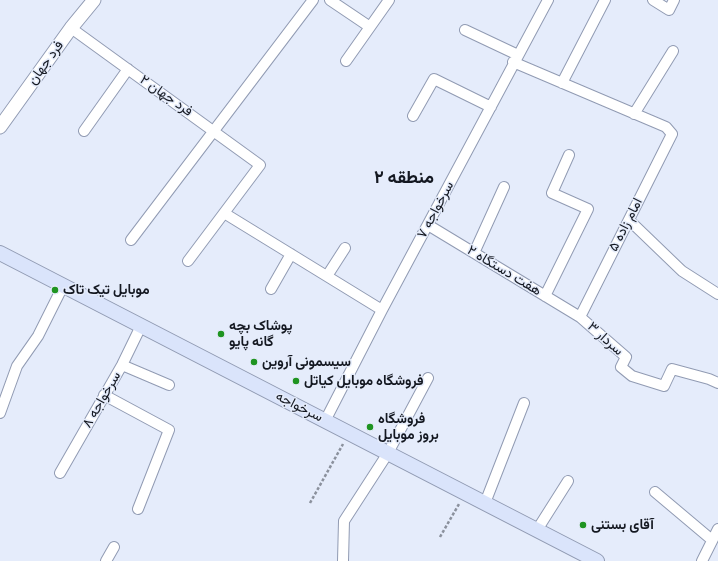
<!DOCTYPE html>
<meta charset="utf-8">
<style>
body{margin:0}
canvas{display:block;background:#e5ecfb}
</style>
<canvas width="718" height="561"></canvas>
<script>
const c = document.querySelector('canvas').getContext('2d');
c.lineJoin = 'round';
const poly = rows => new Path2D(rows.map(r => 'M' + r).join(''));
function strokePath(path, color, width, dash) { c.strokeStyle = color; c.lineWidth = width; c.lineCap = dash ? 'butt' : 'round'; c.setLineDash(dash || []); c.stroke(path); }
function drawText(font, color, halo, rows, align = 'center') {
  c.font = font + ' "Source Serif 4",Vazirmatn,serif'; c.lineWidth = 3; c.setLineDash([]); c.textBaseline = 'middle'; c.strokeStyle = halo; c.fillStyle = color; for (const [text, x, y, turn = 0] of rows) {
    c.save(); c.translate(x, y); c.rotate((+turn || 0) * Math.PI / 180); c.textAlign = isNaN(turn) ? turn : align; if (halo) c.strokeText(text, 0, 0); c.fillText(text, 0, 0); c.restore();
  }
}
const path = poly([
 [310,503,343,444],
 [440,537,459,504]
]);
const minor = poly([
 [330,0,370,27],
 [653,0,669,10,674,0],
 [71,28,260,165,188,261],
 [465,30,518,55],
 [346,61,389,0],
 [513,62,666,127,672,134,580,317],
 [562,83,605,0],
 [634,114,673,51],
 [413,116,434,79,491,107],
 [84,131,128,69],
 [224,213,382,310],
 [629,220,682,271,718,294],
 [428,225,580,317,626,357,621,367,632,376,664,386,672,369,709,379,718,383],
 [131,240,313,0],
 [474,253,504,187],
 [327,276,345,248],
 [271,289,291,254],
 [545,296,588,209,552,193,569,155],
 [122,365,169,385],
 [104,395,169,430,138,509],
 [0,413,17,366,38,336,63,286],
 [325,421,382,310,548,0],
 [60,473,122,365,141,326],
 [655,492,712,540],
 [485,503,524,403],
 [537,530,568,481],
 [106,561,114,547],
 [343,561,344,521,388,453,428,378],
 [702,561,718,529]
]);
const tertiary = poly([
 [0,127,71,28,94,0]
]);
const secondary = poly([
 [0,253,597,561]
]);
const markers = [
 [55,290,4,"#1f9421"],
 [221,334,4,"#1f9421"],
 [254,362,4,"#1f9421"],
 [296,381,4,"#1f9421"],
 [370,427,4,"#1f9421"],
 [583,525,4,"#1f9421"]
];
const streetNames = [
 ["فرد جهان",46,63,-54],
 ["۲ فرد جهان",166,96,35],
 ["سرخواجه ۷",436,210,-62],
 ["۵ امام زاده",626,225,-63],
 ["هفت دستگاه ۲",504,271,31],
 ["۳ سردار",605,339,42],
 ["۸ سرخواجه",102,400,-60],
 ["سرخواجه",299,407,27]
];
const poiNames = [
 ["موبایل تیک تاک",63,290],
 ["پوشاک بچه",229,326],
 ["گانه پایو",229,342],
 ["سیسمونی آروین",262,362],
 ["فروشگاه موبایل کیاتل",304,381],
 ["فروشگاه",378,419],
 ["بروز موبایل",378,435],
 ["آقای بستنی",591,525]
];
const districtNames = [
 ["منطقه ۲",404,178]
];
strokePath(minor, '#919bb3', 12);
strokePath(tertiary, '#919bb3', 15);
strokePath(secondary, '#919bb3', 16);
strokePath(path, '#8b919d', 2.5, [3, 2]);
strokePath(minor, '#fff', 10);
strokePath(tertiary, '#fff', 13);
strokePath(secondary, '#dae4fb', 14);
for (const [x, y, r, color] of markers) { const dot = new Path2D(); dot.arc(x, y, r, 0, 2 * Math.PI); c.fillStyle = color; c.fill(dot); strokePath(dot, '#e5ecfb', 1.5); }
drawText('14px', '#141821', '#e5ecfb', streetNames);
drawText('bold 14px', '#141821', '#e5ecfb', poiNames, 'left');
drawText('bold 18px', '#141821', '#e5ecfb', districtNames);
</script>
